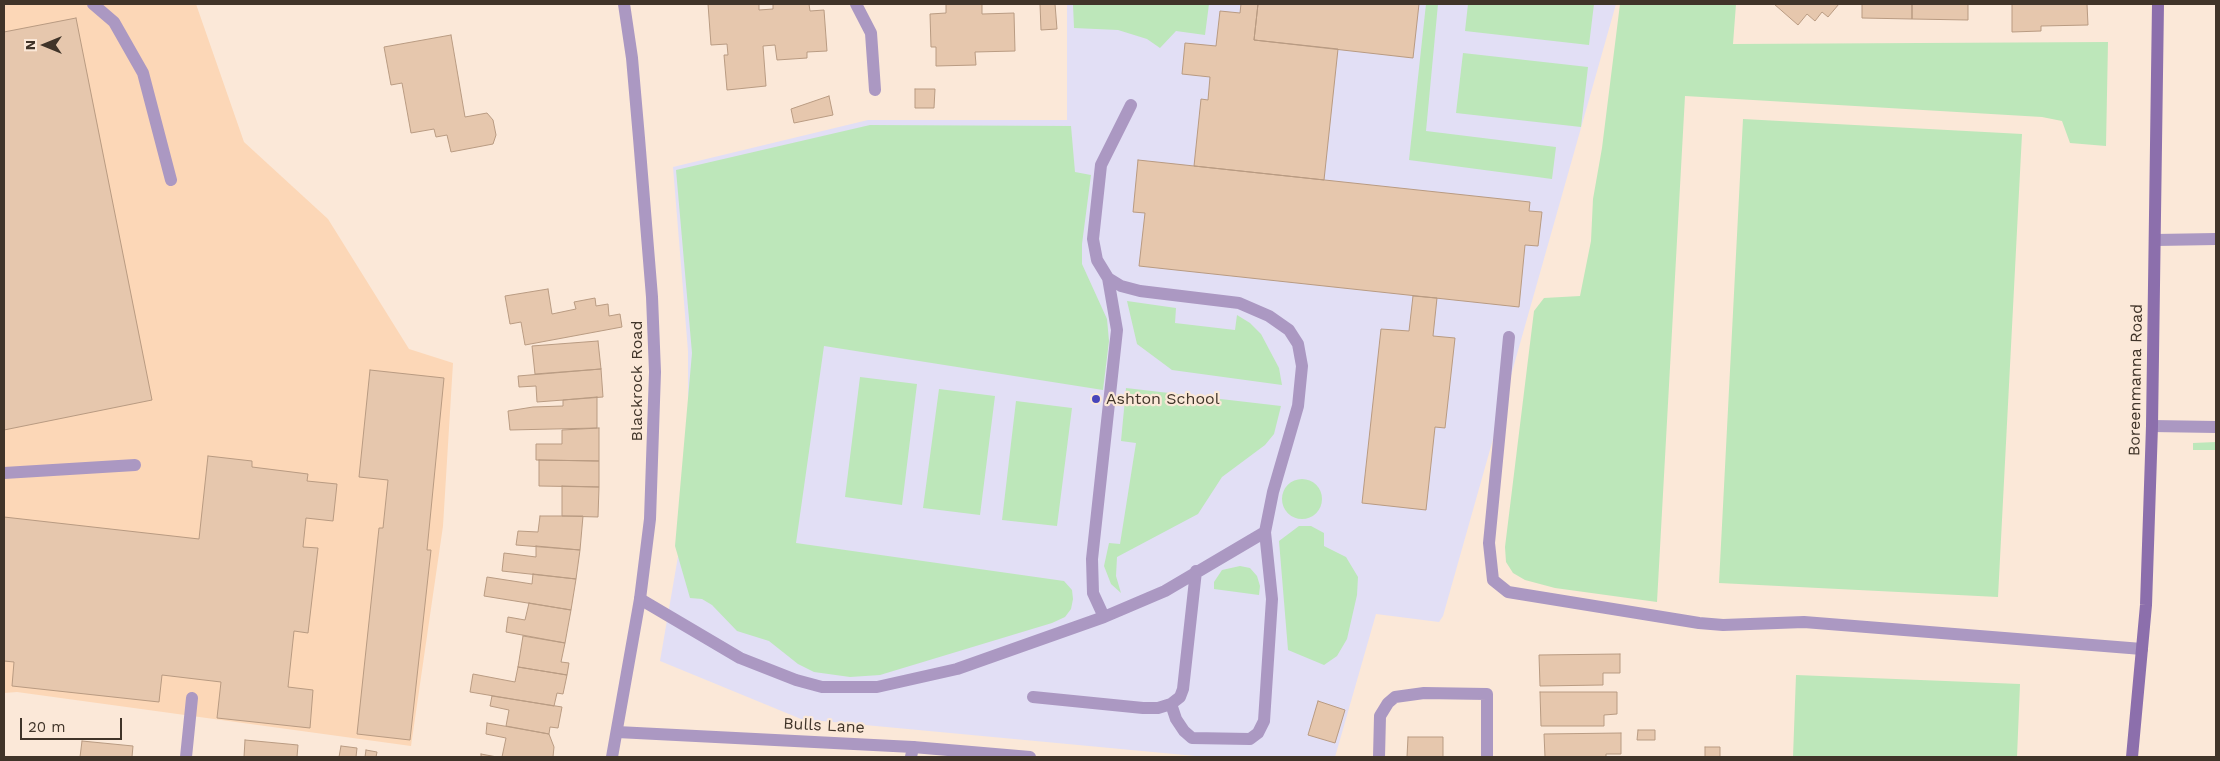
<!DOCTYPE html>
<style>
body{margin:0}
#map{position:relative;width:2220px;height:761px;overflow:hidden;background:#fbe8d8;font-family:"Work Sans",sans-serif}
canvas{display:block}
.frame{position:absolute;inset:0;border:5px solid #403429;pointer-events:none}
.north{position:absolute;left:20px;top:20px;width:50px;height:50px;-webkit-text-stroke:4px #fbe8d8;paint-order:stroke;rotate:270deg;font-size:14px;font-weight:700;line-height:20px;text-align:center;color:#403429}
.north::after{content:'';display:block;margin:auto;width:18px;height:22px;background:#403429;clip-path:polygon(50% 0,100% 100%,50% 72%,0 100%)}
.scale{position:absolute;left:20px;top:718px;width:102px;height:22px;box-sizing:border-box;border:2px solid #403429;border-top:0;padding-left:6px;font-size:15px;line-height:18px;white-space:nowrap;color:#403429;-webkit-text-stroke:4px #fbe8d8;paint-order:stroke}
</style>
<div id="map">
<canvas width="2220" height="761"></canvas>
<div class="frame"></div>
<div class="north">N</div>
<div class="scale">20 m</div>
</div>
<script>
const c = document.querySelector('canvas').getContext('2d');
c.lineJoin = 'round';
function fill(path, color) { c.fillStyle = color; c.fill(path, 'evenodd'); }
const poly = rows => new Path2D(rows.map(r => 'M' + r).join(''));
function strokePath(path, color, width, dash) { c.strokeStyle = color; c.lineWidth = width; c.lineCap = dash ? 'butt' : 'round'; c.setLineDash(dash || []); c.stroke(path); }
function drawText(font, color, halo, rows, align = 'center') {
  c.font = font + ' "Work Sans",sans-serif'; c.lineWidth = 4.5; c.setLineDash([]); c.textBaseline = 'middle'; c.strokeStyle = halo; c.fillStyle = color; for (const [text, x, y, turn = 0] of rows) {
    c.save(); c.translate(x, y); c.rotate((+turn || 0) * Math.PI / 180); c.textAlign = isNaN(turn) ? turn : align; if (halo) c.strokeText(text, 0, 0); c.fillText(text, 0, 0); c.restore();
  }
}
const built = poly([
 [4,4,196,4,244,142,328,219,409,349,453,363,443,526,411,746,17,692,4,693]
]);
const education = poly([
 [1067,4,1616,4,1443,616,1439,622,1376,614,1335,757,1206,757,801,719,660,661,681,539,688,446,688,351,673,167,868,120,1067,120]
]);
const green = poly([
 [1073,4,1209,4,1205,35,1176,31,1160,48,1147,39,1118,30,1074,28],
 [1426,4,1438,4,1426,131,1556,147,1552,179,1409,160],
 [1468,4,1594,4,1589,45,1465,31],
 [1620,4,1736,4,1733,44,2108,42,2106,146,2070,143,2062,121,2042,117,1685,96,1657,602,1555,588,1525,580,1513,573,1506,562,1505,547,1534,311,1544,298,1580,296,1591,241,1593,199,1602,148],
 [1463,53,1588,67,1581,127,1456,113],
 [1743,119,2022,134,1998,597,1719,583],
 [870,125,1071,126,1075,172,1091,175,1082,244,1082,264,1107,319,1109,341,1103,390,824,346,796,543,1064,581,1072,590,1073,599,1071,609,1065,617,1052,623,880,675,850,677,814,672,798,664,769,641,737,631,712,605,702,599,690,598,675,546,692,353,676,170],
 [1127,301,1176,308,1175,323,1235,330,1237,315,1250,323,1261,334,1279,368,1282,385,1172,370,1137,344],
 [860,377,917,384,902,505,845,497],
 [1126,388,1281,406,1274,434,1265,445,1222,477,1198,514,1117,557,1116,576,1121,593,1111,584,1104,566,1109,543,1120,544,1136,443,1121,441],
 [939,389,995,396,980,515,923,508],
 [1016,401,1072,408,1057,526,1002,520],
 [2216,442,2216,450,2193,450,2193,443],
 '1282 499a20 20 0 1 1 40 0a20 20 0 1 1-40 0Z',
 [1299,526,1311,526,1324,533,1324,546,1346,557,1358,577,1357,595,1347,639,1337,656,1324,665,1288,650,1279,541],
 [1240,566,1250,568,1257,576,1260,586,1259,595,1214,589,1214,582,1222,570],
 [1796,675,2020,684,2017,757,1793,757]
]);
const building = poly([
 [708,4,759,4,759,10,773,9,773,4,809,4,810,11,824,10,827,51,807,52,807,58,777,60,775,45,763,46,766,86,727,90,724,55,728,55,727,44,711,45,708,4],
 [946,4,982,4,982,14,1014,13,1015,51,975,52,976,65,936,66,936,47,931,47,930,14,946,13,946,4],
 [1040,4,1055,4,1057,29,1041,30,1040,4],
 [1241,4,1258,4,1254,40,1338,49,1324,180,1194,166,1201,99,1208,100,1210,77,1182,74,1185,43,1216,46,1220,11,1240,13,1241,4],
 [1258,4,1419,4,1413,58,1254,40,1258,4],
 [1774,4,1839,4,1828,17,1822,12,1815,21,1807,14,1798,25,1774,4],
 [1862,4,1912,4,1912,19,1862,18,1862,4],
 [1912,4,1968,4,1968,20,1912,19,1912,4],
 [2012,4,2087,4,2088,25,2041,26,2041,31,2012,32,2012,4],
 [76,18,152,400,4,430,4,32,76,18],
 [451,35,465,117,487,113,493,120,496,135,493,144,451,152,447,135,436,137,434,129,411,133,402,83,391,85,384,47,451,35],
 [915,89,935,89,934,108,915,108,915,89],
 [829,96,833,115,794,123,791,109,829,96],
 [1138,160,1530,202,1529,211,1542,212,1538,246,1525,245,1519,307,1139,266,1145,213,1133,212,1138,160],
 [548,289,552,314,576,309,574,302,595,298,596,306,608,304,609,316,620,314,622,327,525,345,521,322,510,324,505,296,548,289],
 [1413,296,1437,298,1433,336,1455,338,1445,428,1435,427,1426,510,1362,503,1381,329,1409,331,1413,296],
 [598,341,601,369,535,374,532,346,598,341],
 [601,369,603,397,537,402,536,386,519,387,518,376,601,369],
 [370,370,444,378,427,550,431,550,410,740,357,734,379,528,383,528,388,480,359,477,370,370],
 [597,397,597,428,510,430,508,411,533,407,563,406,563,400,597,397],
 [599,428,599,461,536,460,536,444,562,444,562,430,599,428],
 [208,456,252,461,252,467,308,474,307,481,337,484,333,521,306,518,303,547,318,548,308,633,294,631,288,687,313,690,310,728,217,718,221,682,162,675,159,702,12,686,14,662,4,661,4,517,199,539,208,456],
 [539,460,599,461,599,487,539,486,539,460],
 [562,486,599,487,598,517,562,516,562,486],
 [540,516,583,516,580,550,516,545,518,531,538,532,540,516],
 [536,546,580,550,576,579,502,571,504,553,536,557,536,546],
 [533,574,576,579,571,610,484,596,487,577,532,584,533,574],
 [529,603,571,610,565,643,506,632,508,617,525,620,529,603],
 [523,636,565,643,561,662,569,663,567,675,518,667,523,636],
 [1620,654,1620,673,1603,673,1603,685,1540,686,1539,655,1620,654],
 [518,667,567,675,563,694,557,693,554,706,470,692,473,674,515,682,518,667],
 [1540,692,1617,692,1617,714,1604,715,1604,726,1541,726,1540,692],
 [492,696,562,707,558,728,550,727,549,734,506,726,509,710,490,706,492,696],
 [1318,701,1345,710,1335,743,1308,735,1318,701],
 [487,723,549,734,554,747,553,757,502,757,506,738,486,734,487,723],
 [1638,730,1655,730,1655,740,1637,740,1638,730],
 [1621,733,1621,754,1606,754,1606,757,1545,757,1544,734,1621,733],
 [1408,737,1443,737,1443,757,1407,757,1408,737],
 [245,740,298,745,297,757,244,757,245,740],
 [82,741,133,746,132,757,80,757,82,741],
 [341,746,357,748,356,757,339,757,341,746],
 [1705,747,1720,747,1720,757,1705,757,1705,747],
 [366,750,377,752,376,757,365,757,366,750],
 [481,754,497,757,481,757,481,754]
]);
const service = poly([
 [93,4,114,22,143,73,171,180],
 [1509,337,1489,543,1493,580,1508,592,1699,623,1723,625,1804,622,2142,649],
 [4,473,135,465],
 [1196,571,1183,689,1180,697,1171,704,1176,719,1184,731,1192,738,1250,739,1258,733,1264,721,1272,599,1265,532],
 [640,599,740,658,796,680,822,687,877,687,957,669,1104,617,1165,591,1265,532,1273,492,1298,406,1302,366,1298,344,1289,330,1269,316,1239,303,1140,291,1121,286,1108,278,1097,260,1093,239,1101,165,1131,105],
 [1104,617,1093,593,1092,559,1117,330,1108,278],
 [1033,697,1143,708,1158,708,1171,704],
 [911,757,913,747]
]);
const minor = poly([
 [856,4,871,33,875,90],
 [2156,240,2216,239],
 [2152,426,2216,427],
 [617,732,913,747,1030,757],
 [186,757,192,698],
 [1379,757,1380,716,1388,703,1395,697,1424,693,1487,694,1487,757]
]);
const tertiary = poly([
 [612,757,640,599,650,519,655,372,652,297,639,138,632,58,624,4]
]);
const secondary = poly([
 [2132,757,2146,605,2152,426,2158,4]
]);
const markers = [
 [1096,399,5,"#4845bb"]
];
const streetNames = [
 ["Boreenmanna Road",2136,380,-89],
 ["Blackrock Road",637,381,-90],
 ["Bulls Lane",824,726,3]
];
const poiNames = [
 ["Ashton School",1106,399]
];
fill(built, '#fcd7b7');
fill(education, '#e2dff5');
fill(green, '#bde7ba');
fill(building, '#e6c7ad');
strokePath(building, '#b99b82', 1);
strokePath(service, '#ab98c2', 12);
strokePath(minor, '#ab98c2', 12);
strokePath(tertiary, '#ab98c2', 12);
strokePath(secondary, '#8c6fac', 12);
for (const [x, y, r, color] of markers) { const dot = new Path2D(); dot.arc(x, y, r, 0, 2 * Math.PI); c.fillStyle = color; c.fill(dot); strokePath(dot, '#fbe8d8', 2); }
drawText('16px', '#403429', '#fbe8d8', streetNames);
drawText('16px', '#403429', '#fbe8d8', poiNames, 'left');
</script>
